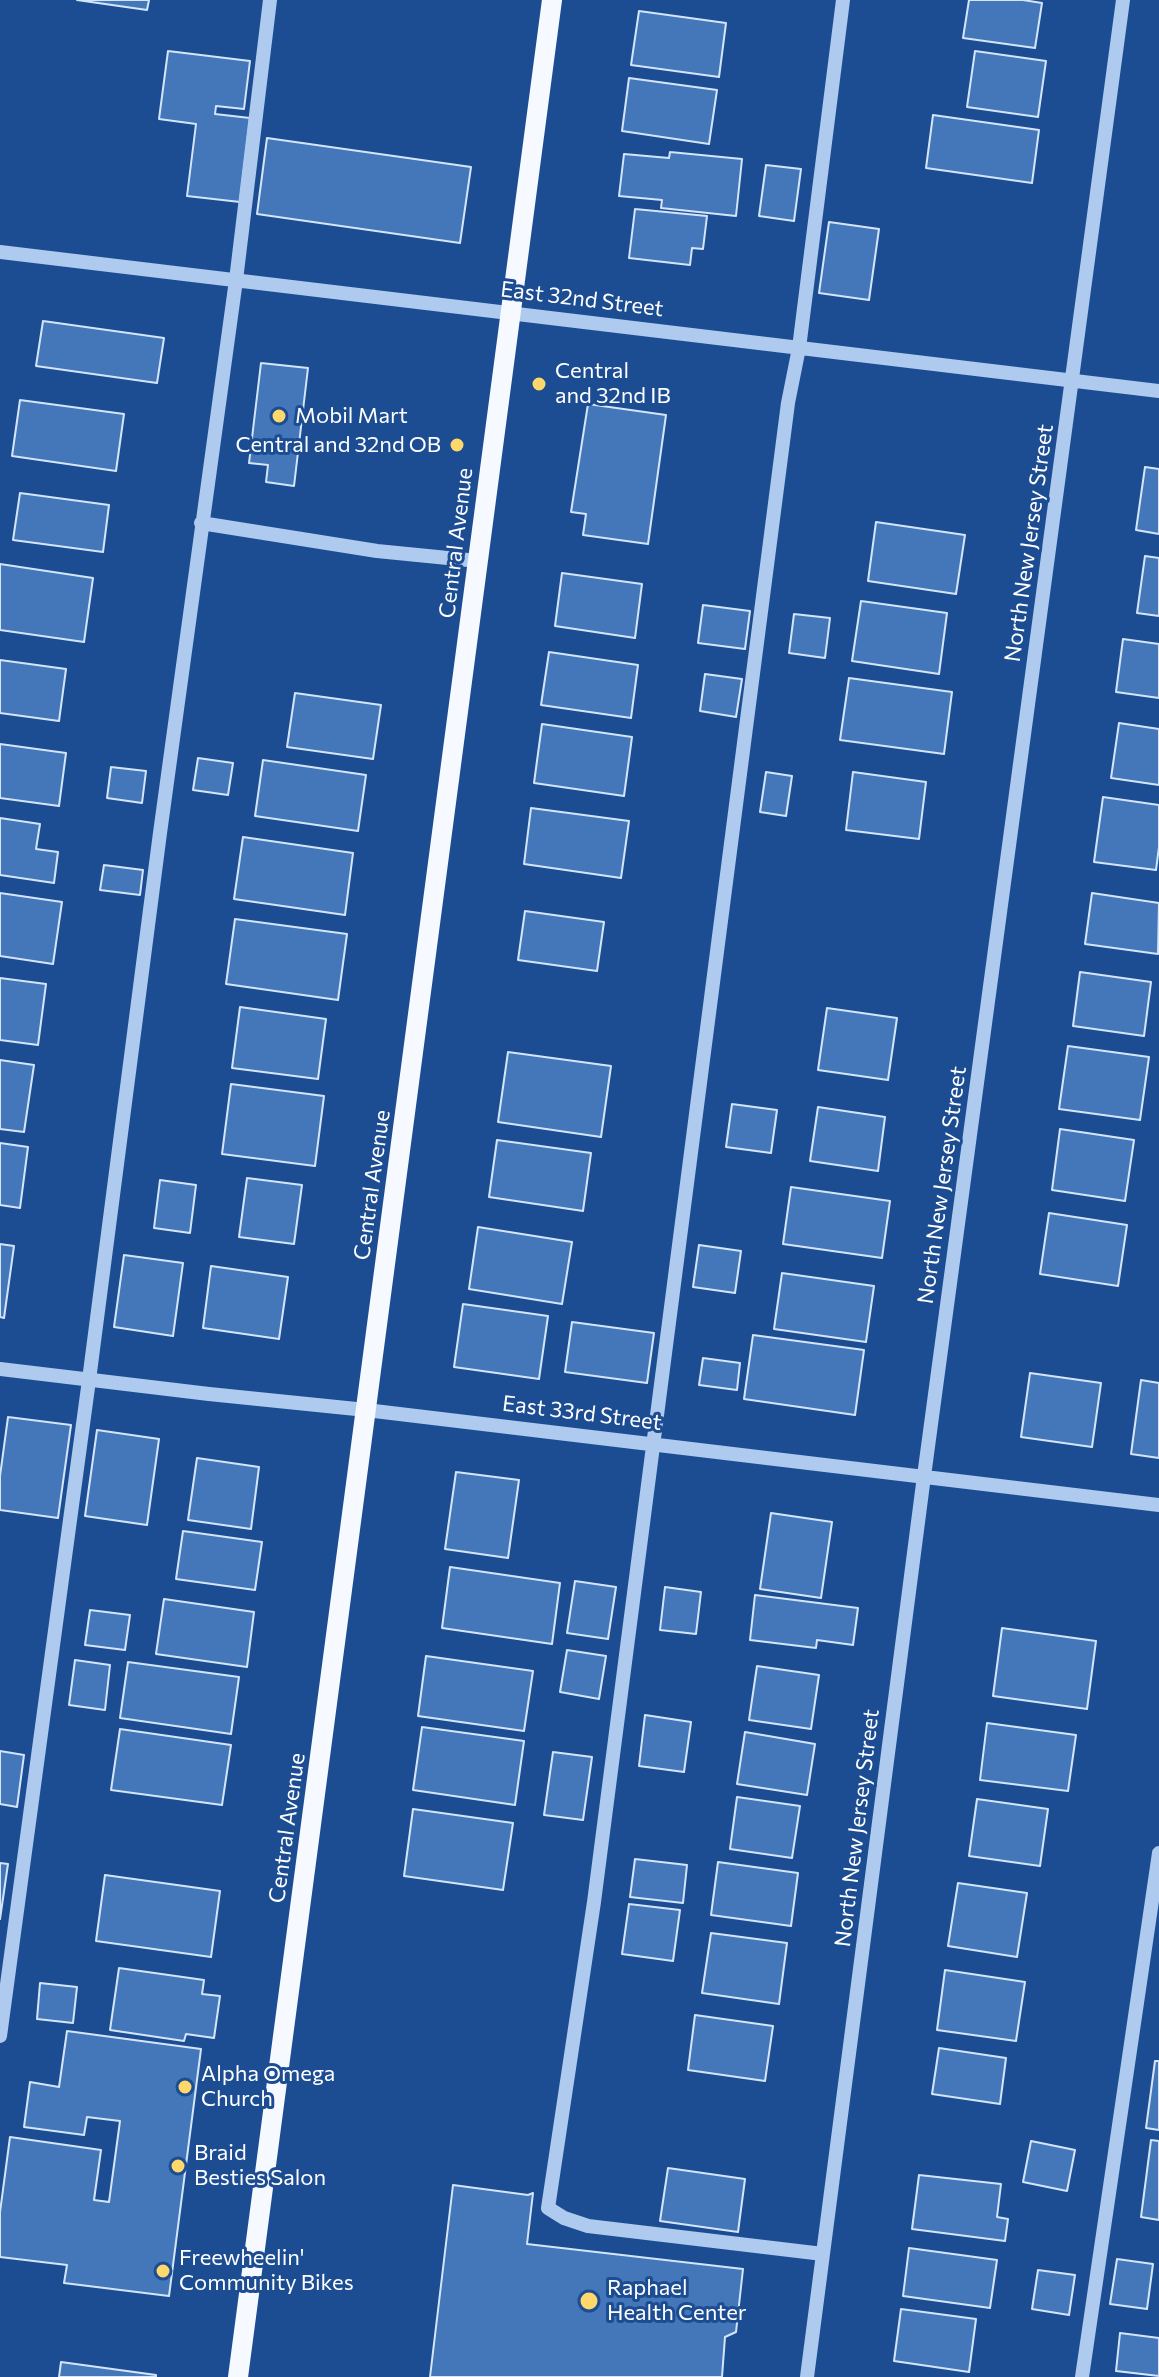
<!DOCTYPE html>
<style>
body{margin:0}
canvas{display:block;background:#1c4d93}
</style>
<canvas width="1159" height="2377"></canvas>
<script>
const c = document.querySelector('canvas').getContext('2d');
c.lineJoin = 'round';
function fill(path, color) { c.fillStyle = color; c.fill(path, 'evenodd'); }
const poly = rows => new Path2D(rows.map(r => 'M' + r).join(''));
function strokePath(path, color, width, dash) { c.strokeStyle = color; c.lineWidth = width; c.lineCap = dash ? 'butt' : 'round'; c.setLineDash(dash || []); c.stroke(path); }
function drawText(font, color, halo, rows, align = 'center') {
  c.font = font + ' Commissioner,sans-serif'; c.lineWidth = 6; c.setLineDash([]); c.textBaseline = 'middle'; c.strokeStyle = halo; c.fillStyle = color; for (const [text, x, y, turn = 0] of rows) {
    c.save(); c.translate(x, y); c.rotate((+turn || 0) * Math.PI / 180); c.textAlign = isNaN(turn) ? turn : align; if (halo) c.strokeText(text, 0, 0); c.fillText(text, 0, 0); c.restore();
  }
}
const building = poly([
 [77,0,149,0,147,10,77,0],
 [969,0,1023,0,1042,3,1035,48,963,38,969,0],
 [639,11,726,23,719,77,631,65,639,11],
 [168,51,250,61,244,109,216,106,215,114,250,118,240,202,187,196,196,124,159,119,168,51],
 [975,51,1046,61,1038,117,967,107,975,51],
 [629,78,717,90,709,144,622,131,629,78],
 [933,115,1039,130,1032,183,926,168,933,115],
 [267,138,471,167,460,243,257,214,267,138],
 [670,152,742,159,736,216,661,208,662,200,619,196,624,154,669,158,670,152],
 [766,165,801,169,794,221,759,216,766,165],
 [635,209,707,216,703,249,692,248,690,265,629,258,635,209],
 [829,222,879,229,869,300,819,293,829,222],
 [43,321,164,338,157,383,36,366,43,321],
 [261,363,308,368,294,486,266,482,268,465,249,463,261,363],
 [20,400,124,414,116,471,12,456,20,400],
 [588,404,666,415,648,544,583,535,586,514,571,512,588,404],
 [1145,467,1159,469,1159,534,1136,530,1145,467],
 [20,493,109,505,103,552,13,540,20,493],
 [876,522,965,535,956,594,868,581,876,522],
 [1145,556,1159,558,1159,616,1137,613,1145,556],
 [0,564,93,578,84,642,0,630,0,564],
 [562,573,642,584,635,638,555,626,562,573],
 [861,601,947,613,939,674,852,661,861,601],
 [703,605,750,611,745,649,698,643,703,605],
 [794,614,830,618,825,658,789,653,794,614],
 [1123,639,1159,644,1159,698,1116,692,1123,639],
 [549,652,638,665,631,718,541,705,549,652],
 [0,660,66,669,59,721,0,713,0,660],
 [705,674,742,679,736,717,700,711,705,674],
 [849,678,952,692,944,754,840,740,849,678],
 [295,693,381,705,373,759,287,747,295,693],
 [1119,723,1159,729,1159,785,1111,778,1119,723],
 [542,724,632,737,624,796,534,783,542,724],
 [0,744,66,753,59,806,0,798,0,744],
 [198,758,233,763,228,795,193,790,198,758],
 [263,760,366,775,358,831,255,816,263,760],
 [111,767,146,771,142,803,107,798,111,767],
 [766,772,792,776,786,816,760,812,766,772],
 [853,772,926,782,919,839,846,830,853,772],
 [1103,797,1159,805,1159,847,1156,870,1094,862,1103,797],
 [531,808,629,821,621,878,524,864,531,808],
 [0,818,40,824,36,849,58,852,54,883,0,875,0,818],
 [243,837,353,853,345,915,234,899,243,837],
 [104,865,143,870,140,895,100,890,104,865],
 [0,893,62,902,53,964,0,956,0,893],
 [1092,893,1159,903,1158,954,1085,944,1092,893],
 [525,911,604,922,597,971,518,960,525,911],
 [235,919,347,934,338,1000,226,984,235,919],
 [1080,972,1151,982,1144,1036,1073,1026,1080,972],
 [0,978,46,984,38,1045,0,1040,0,978],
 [240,1007,326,1019,318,1079,232,1068,240,1007],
 [827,1008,897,1018,888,1080,818,1070,827,1008],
 [1068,1046,1149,1057,1140,1120,1059,1109,1068,1046],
 [508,1052,611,1066,601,1137,498,1122,508,1052],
 [0,1060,34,1065,24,1132,0,1129,0,1060],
 [231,1084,324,1096,315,1166,222,1154,231,1084],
 [732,1104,777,1110,771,1153,726,1147,732,1104],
 [818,1107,885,1117,878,1171,810,1161,818,1107],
 [1060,1129,1134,1140,1125,1201,1052,1190,1060,1129],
 [497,1140,591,1153,583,1211,489,1197,497,1140],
 [0,1143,28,1147,20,1208,0,1205,0,1143],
 [247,1178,302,1185,294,1244,239,1237,247,1178],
 [160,1180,196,1185,190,1233,154,1228,160,1180],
 [791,1187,890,1201,882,1258,783,1244,791,1187],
 [1049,1213,1127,1225,1118,1286,1040,1274,1049,1213],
 [478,1227,572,1242,562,1304,469,1289,478,1227],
 [0,1244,14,1246,4,1318,0,1317,0,1244],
 [699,1245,741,1251,735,1293,693,1287,699,1245],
 [124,1255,183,1263,173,1336,114,1327,124,1255],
 [211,1266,288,1277,279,1339,203,1328,211,1266],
 [782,1273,874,1286,866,1342,774,1329,782,1273],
 [463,1304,548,1316,539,1379,454,1367,463,1304],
 [572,1322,654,1333,647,1383,565,1372,572,1322],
 [753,1335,864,1350,855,1415,744,1399,753,1335],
 [703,1358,740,1363,737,1390,699,1385,703,1358],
 [1030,1373,1101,1383,1092,1447,1021,1437,1030,1373],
 [1141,1380,1159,1383,1159,1458,1131,1454,1141,1380],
 [8,1417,71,1425,58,1518,0,1510,0,1476,8,1417],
 [97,1430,159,1439,147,1525,85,1516,97,1430],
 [197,1458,259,1467,251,1529,188,1520,197,1458],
 [456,1472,519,1480,508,1558,445,1549,456,1472],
 [771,1513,832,1522,821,1598,760,1589,771,1513],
 [183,1531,262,1542,255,1590,176,1579,183,1531],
 [450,1567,560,1583,552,1644,442,1628,450,1567],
 [575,1581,616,1587,608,1639,567,1633,575,1581],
 [665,1587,701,1592,696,1634,660,1630,665,1587],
 [755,1595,858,1608,853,1645,817,1640,816,1648,750,1640,755,1595],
 [164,1599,254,1612,247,1667,156,1654,164,1599],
 [90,1610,130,1615,125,1650,85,1645,90,1610],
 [1002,1628,1096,1641,1087,1709,993,1696,1002,1628],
 [567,1650,606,1656,599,1699,560,1692,567,1650],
 [426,1656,533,1671,524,1731,418,1716,426,1656],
 [75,1660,110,1665,105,1710,69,1705,75,1660],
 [128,1662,239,1677,231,1734,120,1718,128,1662],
 [757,1666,819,1675,811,1729,749,1720,757,1666],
 [645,1715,691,1722,684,1772,639,1766,645,1715],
 [987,1723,1076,1735,1068,1791,980,1780,987,1723],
 [422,1727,524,1741,515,1805,413,1790,422,1727],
 [120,1729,231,1745,222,1805,111,1790,120,1729],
 [745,1732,815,1744,807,1795,737,1784,745,1732],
 [0,1751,24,1755,17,1807,0,1804,0,1751],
 [553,1752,592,1757,583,1820,544,1815,553,1752],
 [737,1797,800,1806,792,1858,730,1849,737,1797],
 [977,1799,1048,1809,1040,1866,969,1856,977,1799],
 [413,1809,513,1823,503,1890,404,1876,413,1809],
 [635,1859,687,1865,683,1903,630,1897,635,1859],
 [718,1862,798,1873,791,1926,711,1915,718,1862],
 [0,1863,8,1864,0,1919,0,1863],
 [105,1875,220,1891,211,1957,96,1941,105,1875],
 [958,1883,1027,1893,1017,1957,948,1946,958,1883],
 [629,1904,680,1910,673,1961,622,1954,629,1904],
 [711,1933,787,1943,779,2004,702,1993,711,1933],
 [119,1968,204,1980,202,1994,220,1996,214,2038,186,2034,184,2041,110,2030,119,1968],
 [945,1970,1025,1982,1016,2041,937,2030,945,1970],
 [40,1983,77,1987,73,2023,37,2019,40,1983],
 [695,2015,773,2026,765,2081,688,2070,695,2015],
 [67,2031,201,2049,169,2296,64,2283,67,2265,0,2257,0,2212,10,2137,101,2150,94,2200,109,2202,120,2121,87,2117,84,2135,24,2127,30,2082,59,2087,67,2031],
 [939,2048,1006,2058,1000,2104,932,2094,939,2048],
 [1155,2061,1159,2061,1159,2130,1146,2128,1155,2061],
 [1151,2140,1159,2141,1159,2220,1141,2217,1151,2140],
 [1031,2141,1075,2150,1067,2191,1023,2182,1031,2141],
 [668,2168,745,2179,738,2232,660,2221,668,2168],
 [919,2175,1001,2184,997,2217,1008,2219,1005,2241,912,2229,919,2175],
 [453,2185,528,2195,533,2193,527,2244,743,2269,736,2332,725,2337,722,2377,430,2377,453,2185],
 [909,2248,997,2260,990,2308,903,2296,909,2248],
 [1117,2259,1153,2264,1147,2309,1110,2304,1117,2259],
 [1038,2270,1075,2275,1069,2315,1032,2309,1038,2270],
 [901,2309,976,2319,969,2372,894,2361,901,2309],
 [1120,2333,1159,2338,1159,2376,1116,2371,1120,2333],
 [61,2362,156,2375,156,2377,59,2377,61,2362]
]);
const minor = poly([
 [0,252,1159,391],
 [201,523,377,551,478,561],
 [0,1369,209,1394,366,1410,1159,1505],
 [0,2036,89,1380,160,833,236,280,270,0],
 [823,2254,588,2226,564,2218,548,2208,594,1902,788,403,799,348,843,0],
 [807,2377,924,1476,1123,0],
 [1082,2377,1159,1853]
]);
const major = poly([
 [238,2377,552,0]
]);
const markers = [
 [539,384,8,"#ffd86c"],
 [279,416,8,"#ffd86c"],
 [457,445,8,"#ffd86c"],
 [185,2087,8,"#ffd86c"],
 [178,2166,8,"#ffd86c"],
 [163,2271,8,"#ffd86c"],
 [589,2301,10,"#ffd86c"]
];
const streetNames = [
 ["East 32nd Street",582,299,7],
 ["Central Avenue",456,543,-83],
 ["North New Jersey Street",1029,543,-82],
 ["Central Avenue",372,1185,-82],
 ["North New Jersey Street",942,1185,-82],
 ["East 33rd Street",582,1413,7],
 ["Central Avenue",287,1828,-82],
 ["North New Jersey Street",857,1828,-83]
];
const poiNames = [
 ["Central",555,371],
 ["and 32nd IB",555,396],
 ["Mobil Mart",295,416],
 ["Central and 32nd OB",441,445,"right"],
 ["Alpha Omega",201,2074],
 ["Church",201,2099],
 ["Braid",194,2153],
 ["Besties Salon",194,2178],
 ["Freewheelin'",179,2258],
 ["Community Bikes",179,2283],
 ["Raphael",607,2288],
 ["Health Center",607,2313]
];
fill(building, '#4477ba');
strokePath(building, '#d4e5fa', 2);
strokePath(minor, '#aecaef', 14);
strokePath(major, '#f6f9ff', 20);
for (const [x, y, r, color] of markers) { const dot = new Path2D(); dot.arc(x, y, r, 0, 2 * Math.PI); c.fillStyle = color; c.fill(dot); strokePath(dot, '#1c4d93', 3); }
drawText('22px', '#fff', '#1c4d93', streetNames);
drawText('22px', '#fff', '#1c4d93', poiNames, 'left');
</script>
